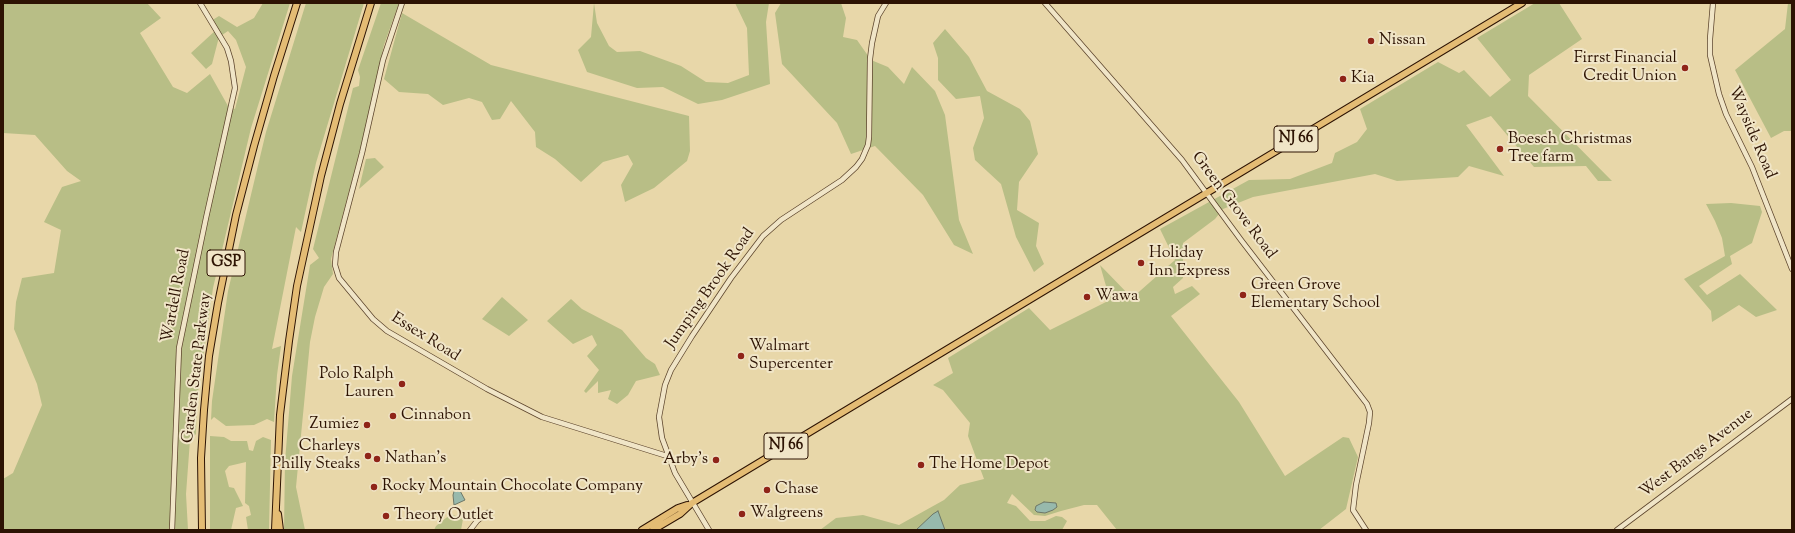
<!DOCTYPE html>
<style>
body{margin:0}
#map{position:relative;width:1795px;height:533px;overflow:hidden;background:#e8d7a9;font-family:"Sorts Mill Goudy",serif}
canvas{display:block}
.frame{position:absolute;inset:0;border:4px solid #2d1303;pointer-events:none}
</style>
<div id="map">
<canvas width="1795" height="533"></canvas>
<div class="frame"></div>
</div>
<script>
const c = document.querySelector('canvas').getContext('2d');
c.lineJoin = 'round';
function fill(path, color) { c.fillStyle = color; c.fill(path, 'evenodd'); }
const poly = rows => new Path2D(rows.map(r => 'M' + r).join(''));
function strokePath(path, color, width, dash) { c.strokeStyle = color; c.lineWidth = width; c.lineCap = dash ? 'butt' : 'round'; c.setLineDash(dash || []); c.stroke(path); }
function drawText(font, color, halo, rows, align = 'center') {
  c.font = font + ' "Sorts Mill Goudy",serif'; c.lineWidth = 4; c.setLineDash([]); c.textBaseline = 'middle'; c.strokeStyle = halo; c.fillStyle = color; for (const [text, x, y, turn = 0] of rows) {
    c.save(); c.translate(x, y); c.rotate((+turn || 0) * Math.PI / 180); c.textAlign = isNaN(turn) ? turn : align; if (halo) c.strokeText(text, 0, 0); c.fillText(text, 0, 0); c.restore();
  }
}
const green = poly([
 [3,3,147,3,161,18,140,33,173,87,187,93,210,74,228,106,235,109,246,67,236,40,228,31,219,37,212,64,206,69,191,53,216,30,211,21,219,16,237,27,254,18,263,3,290,3,251,128,213,288,197,400,196,434,190,440,186,494,188,530,3,530,3,479,13,473,42,405,37,384,14,329,16,302,22,278,54,273,61,230,44,222,62,187,81,181,67,171,35,135,3,133],
 [306,3,364,3,316,163,301,232,296,227,272,349,281,346,277,375,274,422,267,419,254,425,226,426,214,417,211,420,212,401,228,291,266,132],
 [381,3,399,3,384,45,364,135,331,259,333,274,324,287,315,317,310,342,296,487,305,530,284,530,285,461,292,376,310,265,319,258,313,249,353,88,359,86,360,77,358,70],
 [594,3,597,23,609,46,617,52,640,51,681,66,706,82,728,83,749,75,747,28,735,3,769,3,766,22,770,84,722,100,698,104,663,87,637,88,587,72,578,50,591,37],
 [781,3,841,3,846,18,843,37,857,40,871,60,888,67,904,84,912,67,935,91,945,115,959,220,973,254,954,245,923,195,875,146,851,154,837,123,782,64,775,13],
 [1535,3,1559,3,1582,39,1529,75,1528,96,1612,181,1598,181,1586,166,1534,167,1491,116,1466,125,1504,176,1469,166,1458,177,1397,181,1375,174,1253,197,1223,209,1215,219,1183,243,1183,278,1173,287,1175,294,1192,286,1200,294,1171,316,1239,402,1285,476,1343,437,1349,438,1358,457,1346,509,1319,530,1117,530,1097,505,1084,505,1061,511,1045,516,1034,515,1012,494,1007,503,1016,506,1030,521,1045,521,1056,516,1062,517,1067,521,1062,530,820,530,836,518,863,515,899,525,944,500,960,485,984,479,968,436,970,423,943,390,933,385,953,373,948,358,1029,308,1050,330,1110,300,1100,265,1132,298,1175,260,1160,229,1249,180,1290,179,1332,163,1335,153,1357,142,1367,129,1360,109,1438,62,1459,73,1464,70,1490,97,1511,80,1477,38],
 [1788,3,1792,3,1792,131,1784,131,1771,138,1735,70,1785,29],
 [402,13,491,65,689,116,690,151,687,161,654,188,625,202,621,185,633,164,628,155,603,162,581,182,555,159,536,147,535,132,511,101,500,119,492,120,482,102,469,98,443,105,428,94,399,92,384,79],
 [945,29,969,57,987,91,1020,109,1030,121,1038,154,1019,182,1017,210,1039,223,1036,246,1044,264,1034,272,1016,237,1001,184,975,160,973,148,984,118,980,96,956,99,938,80,938,58,933,43],
 [375,158,384,167,359,189,366,159],
 [1731,203,1760,206,1762,212,1752,243,1730,256,1732,264,1699,286,1707,295,1740,274,1777,310,1756,317,1739,305,1712,322,1711,311,1684,279,1725,256,1722,238,1715,221,1706,204],
 [502,297,528,320,509,336,482,319],
 [571,299,582,309,622,330,646,358,655,364,660,375,636,381,628,395,617,404,608,399,611,390,598,393,598,381,586,393,584,391,599,370,587,356,597,345,592,335,573,344,547,321],
 [210,436,224,437,231,441,247,441,249,450,253,451,256,441,263,437,271,440,269,530,248,530,246,517,251,515,249,506,245,503,246,462,229,466,225,471,229,487,234,488,243,506,236,508,231,530,210,530],
 [451,514,463,519,461,530,434,530,436,526]
]);
const water = poly([
 [458,487,465,500,454,505,453,495,455,488,458,487],
 [1044,502,1056,503,1057,507,1053,510,1045,513,1037,512,1035,510,1036,506,1044,502],
 [938,511,945,530,916,530,933,514,938,511]
]);
const minor = poly([
 [402,3,383,60,362,153,336,252,335,265,339,278,373,319,387,331,487,389,542,417,667,456],
 [1045,3,1182,160,1241,240,1367,404,1370,412,1369,423,1356,485,1353,510,1366,530],
 [1713,3,1710,39,1710,55,1719,94,1726,114,1752,167,1792,269],
 [172,530,179,348,206,218,235,88,231,61,227,48,200,3],
 [470,530,477,521,487,513],
 [709,530,675,473,662,438,659,417,665,385,671,370,692,336,731,278,763,236,781,220,842,180,856,167,862,159,868,145,869,137,870,59,872,43,878,16,886,3],
 [1617,530,1792,399]
]);
const highway = poly([
 [278,514,280,530],
 [202,530,201,458,204,410,209,356,218,303,236,215,254,146,274,76,297,3],
 [275,530,280,415,289,341,297,286,321,176,340,104,371,3],
 [642,530,678,508,687,505],
 [653,530,680,514,692,503,1522,3]
]);
const markers = [
 [1371,41,4,"#8f2418"],
 [1685,68,4,"#8f2418"],
 [1343,79,4,"#8f2418"],
 [1500,149,4,"#8f2418"],
 [1141,263,4,"#8f2418"],
 [1243,295,4,"#8f2418"],
 [1087,297,4,"#8f2418"],
 [741,356,4,"#8f2418"],
 [402,384,4,"#8f2418"],
 [393,416,4,"#8f2418"],
 [367,425,4,"#8f2418"],
 [368,456,4,"#8f2418"],
 [377,459,4,"#8f2418"],
 [716,460,4,"#8f2418"],
 [921,465,4,"#8f2418"],
 [374,487,4,"#8f2418"],
 [767,490,4,"#8f2418"],
 [742,514,4,"#8f2418"],
 [386,516,4,"#8f2418"]
];
const shields = [
 [1296,139,44],
 [226,263,38],
 [786,446,44]
];
const shieldNames = [
 ["NJ 66",1296,139],
 ["GSP",226,263],
 ["NJ 66",786,446]
];
const poiNames = [
 ["Nissan",1379,41],
 ["Firrst Financial",1677,59,"right"],
 ["Credit Union",1677,77,"right"],
 ["Kia",1351,79],
 ["Boesch Christmas",1508,140],
 ["Tree farm",1508,158],
 ["Holiday",1149,254],
 ["Inn Express",1149,272],
 ["Green Grove",1251,286],
 ["Elementary School",1251,304],
 ["Wawa",1095,297],
 ["Walmart",749,347],
 ["Supercenter",749,365],
 ["Polo Ralph",394,375,"right"],
 ["Lauren",394,393,"right"],
 ["Cinnabon",401,416],
 ["Zumiez",359,425,"right"],
 ["Charleys",360,447,"right"],
 ["Philly Steaks",360,465,"right"],
 ["Nathan's",385,459],
 ["Arby's",708,460,"right"],
 ["The Home Depot",929,465],
 ["Rocky Mountain Chocolate Company",382,487],
 ["Chase",775,490],
 ["Walgreens",750,514],
 ["Theory Outlet",394,516]
];
const streetNames = [
 ["Wayside Road",1751,133,67],
 ["Green Grove Road",1233,206,53],
 ["Jumping Brook Road",711,289,-55],
 ["Wardell Road",177,296,-79],
 ["Essex Road",425,338,32],
 ["Garden State Parkway",198,368,-83],
 ["West Bangs Avenue",1697,454,-37]
];
fill(green, '#b8be86');
fill(water, '#97b9ac');
strokePath(water, '#6d7768', 1);
strokePath(minor, '#5c442c', 6);
strokePath(highway, '#2d1303', 8);
strokePath(minor, '#f0e5c7', 4.5);
strokePath(highway, '#e4bc74', 6);
for (const [x, y, r, color] of markers) { const dot = new Path2D(); dot.arc(x, y, r, 0, 2 * Math.PI); c.fillStyle = color; c.fill(dot); strokePath(dot, '#f0e5c7', 1.5); }
for (const [x, y, w] of shields) { const box = new Path2D(); box.roundRect(x - w / 2, y - 13, w, 26, 3); c.fillStyle = '#f0e5c7'; c.fill(box); strokePath(box, '#2d1303', 1); }
drawText('bold 15px', '#2d1303', null, shieldNames);
drawText('16px', '#2d1303', '#f0e5c7', poiNames, 'left');
drawText('16px', '#2d1303', '#f0e5c7', streetNames);
</script>
